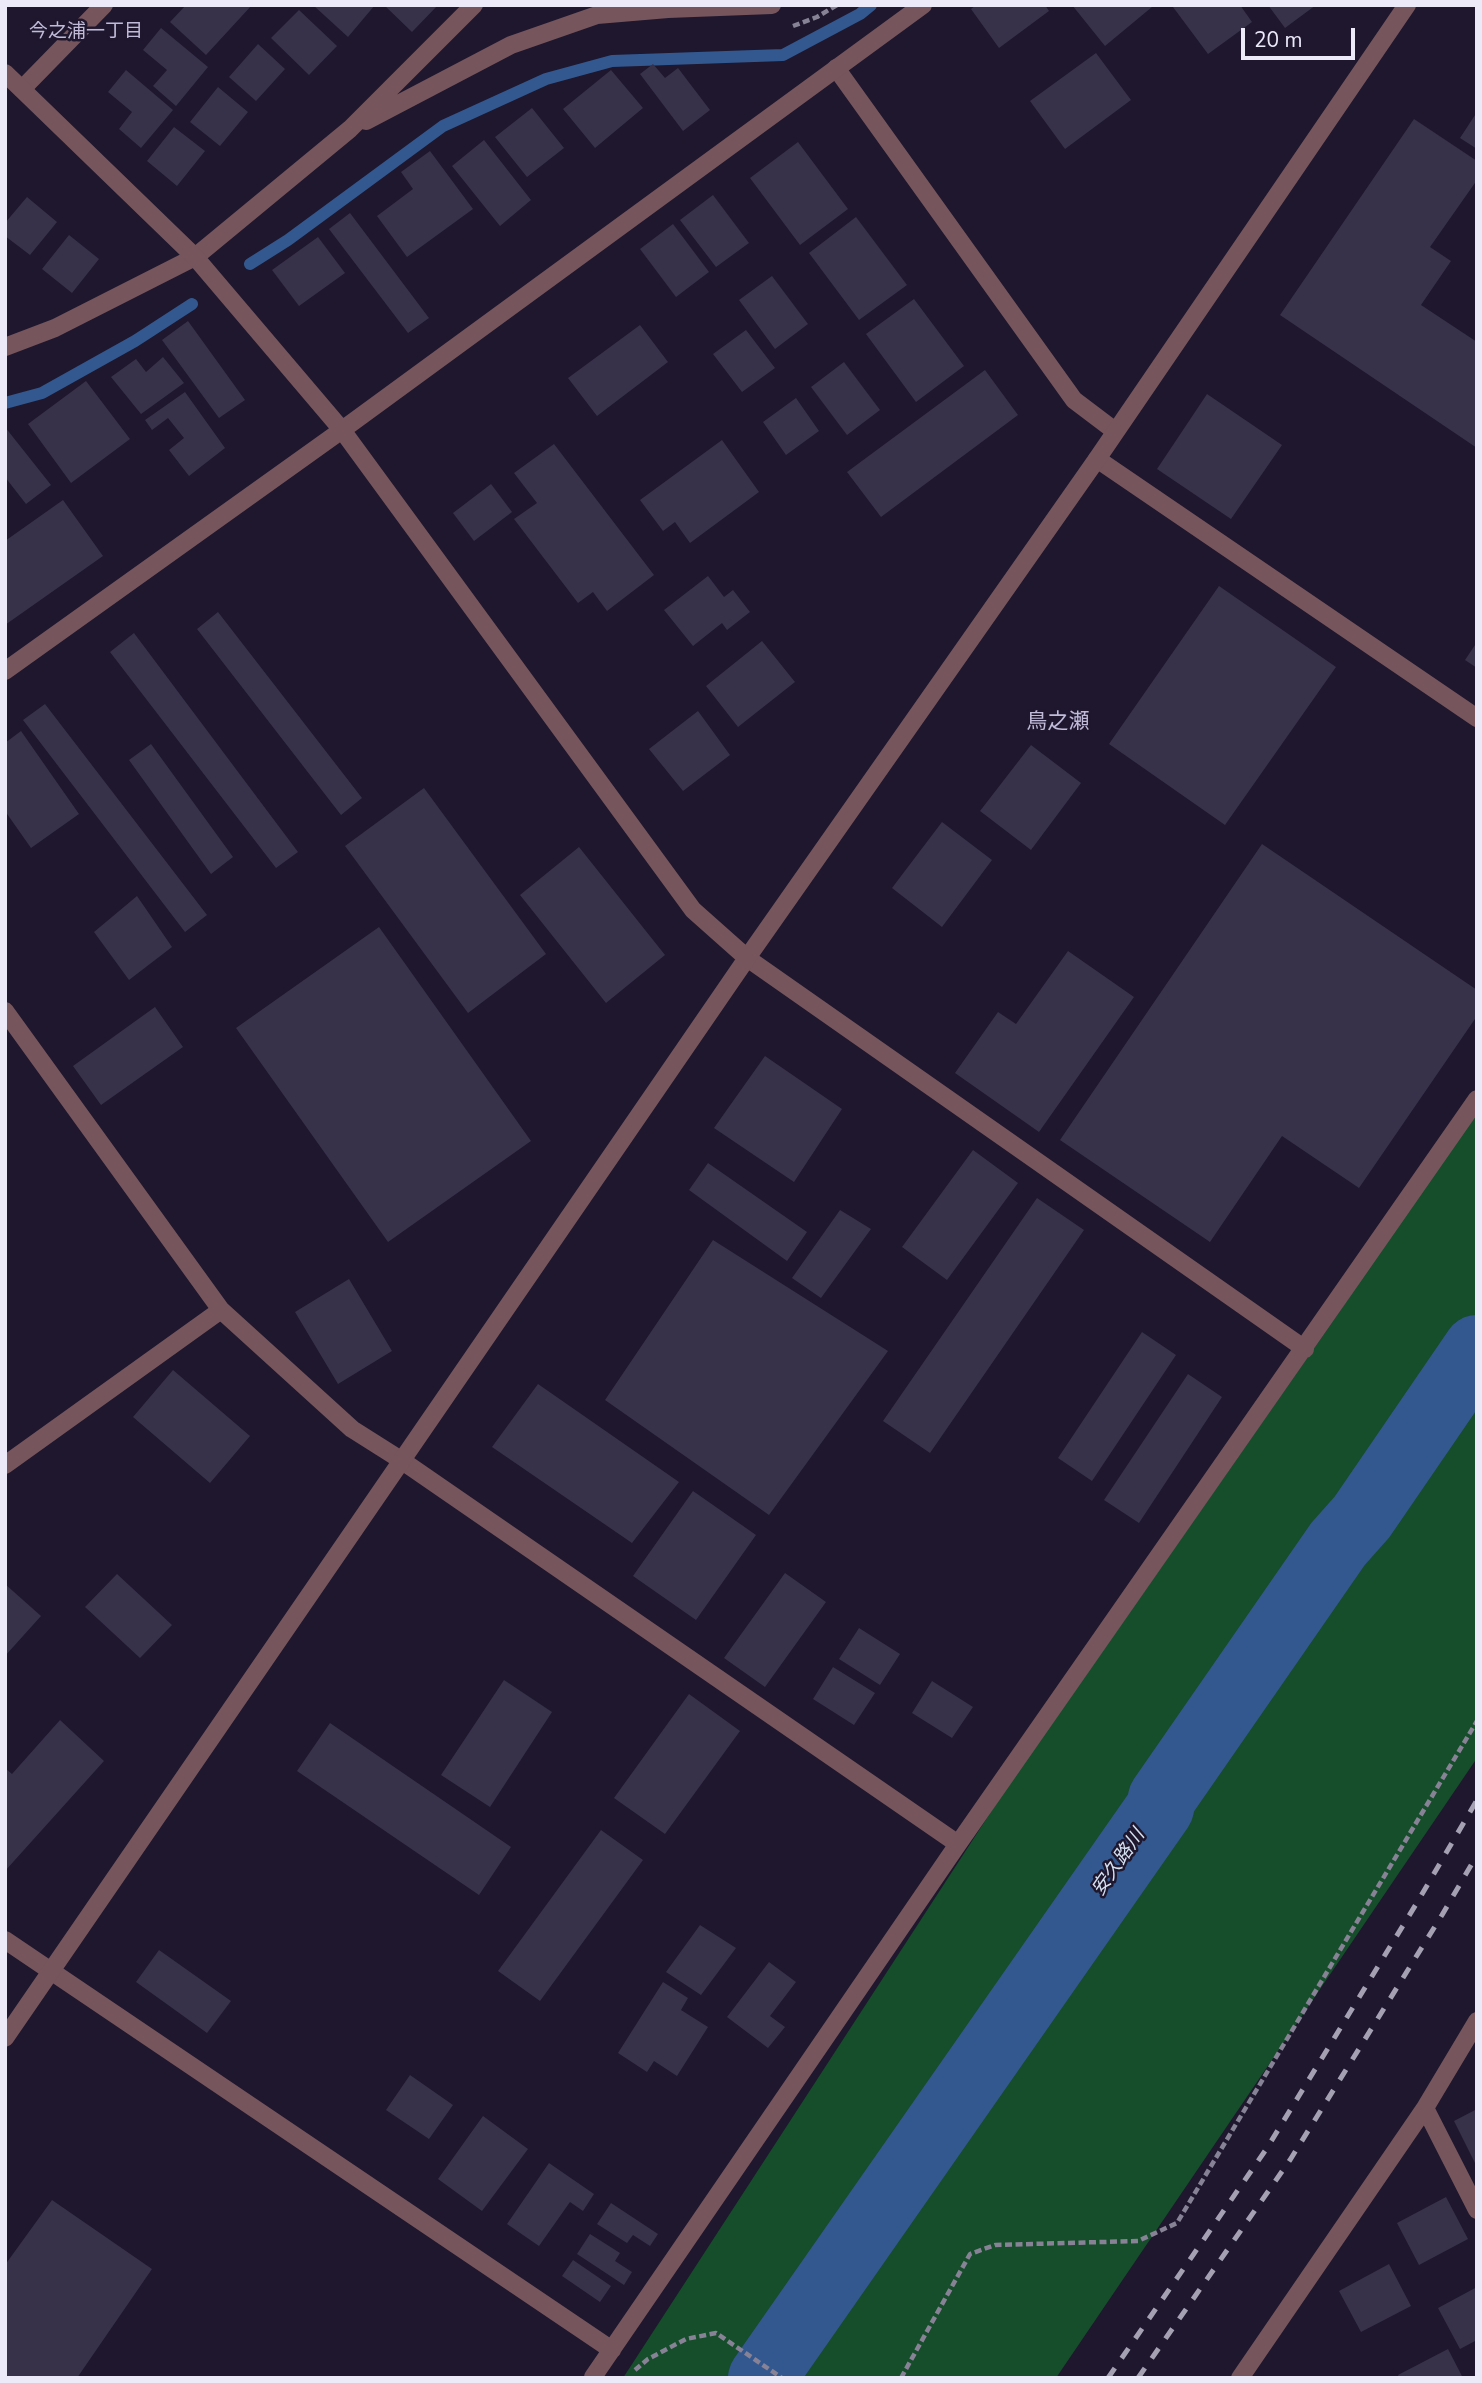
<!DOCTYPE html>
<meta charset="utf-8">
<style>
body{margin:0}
#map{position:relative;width:1482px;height:2383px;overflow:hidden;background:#1e172e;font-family:"Nunito Sans",sans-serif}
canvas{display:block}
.frame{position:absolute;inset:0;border:7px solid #ece9f9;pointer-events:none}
.scale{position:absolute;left:1241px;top:28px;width:114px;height:32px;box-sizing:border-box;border:4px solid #ece9f9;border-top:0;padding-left:9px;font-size:21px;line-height:24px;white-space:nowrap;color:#ece9f9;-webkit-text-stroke:5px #1e172e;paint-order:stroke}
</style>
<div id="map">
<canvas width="1482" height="2383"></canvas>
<div class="frame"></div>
<div class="scale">20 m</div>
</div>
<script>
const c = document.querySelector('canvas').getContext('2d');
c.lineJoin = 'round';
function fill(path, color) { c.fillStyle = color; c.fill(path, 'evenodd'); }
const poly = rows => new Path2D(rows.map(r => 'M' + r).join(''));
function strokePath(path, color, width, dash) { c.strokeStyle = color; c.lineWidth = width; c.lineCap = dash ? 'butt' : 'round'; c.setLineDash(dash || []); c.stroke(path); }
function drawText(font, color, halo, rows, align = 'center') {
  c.font = font + ' "Nunito Sans","Noto Sans JP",sans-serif'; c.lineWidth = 5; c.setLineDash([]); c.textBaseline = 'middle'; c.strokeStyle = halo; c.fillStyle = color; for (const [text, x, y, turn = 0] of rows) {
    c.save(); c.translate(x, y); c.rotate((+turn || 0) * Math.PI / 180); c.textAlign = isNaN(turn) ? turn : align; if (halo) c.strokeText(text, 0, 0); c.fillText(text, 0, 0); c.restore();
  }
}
const green = poly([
 [1477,1105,1477,1758,1056,2378,623,2378,1000,1798,1338,1314]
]);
const stream = poly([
 [250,264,288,240,443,126,546,79,612,61,783,55,860,14,871,5],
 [5,403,42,393,135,341,192,304]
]);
const river = poly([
 [762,2378,1160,1808,1162,1798,1338,1544,1362,1517,1477,1349]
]);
const building = poly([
 [186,5,252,5,206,55,170,22],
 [313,5,375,5,348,37],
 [384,5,438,5,412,32],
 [976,5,1045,5,1049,11,999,48,971,9],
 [1072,5,1151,5,1152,7,1105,46],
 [1175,5,1240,5,1252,22,1208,54,1173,7],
 [1268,5,1316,5,1285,28],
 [299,10,337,46,309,75,271,38],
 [161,28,208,67,176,106,153,86,167,70,143,50],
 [258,44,285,69,256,101,229,77],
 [1096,53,1131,100,1065,149,1030,101],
 [653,64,665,78,678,68,710,110,683,131,640,74],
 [126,70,173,110,141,148,119,129,132,112,108,92],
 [611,70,643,108,595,148,563,109],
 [218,87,248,112,220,146,190,122],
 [532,108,564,148,527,177,495,137],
 [1477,112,1477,149,1460,138],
 [1414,119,1477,161,1477,180,1430,247,1451,261,1421,305,1477,342,1477,448,1280,315],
 [174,127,205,151,177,186,147,161],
 [484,140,531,200,500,226,452,166],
 [798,142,848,209,800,245,750,178],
 [430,151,473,209,407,257,377,216,413,189,401,172],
 [713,195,749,243,716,267,680,220],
 [27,197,57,222,30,255,5,236,5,223],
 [350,213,429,318,408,333,329,229],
 [856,217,907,285,859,320,809,253],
 [673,224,709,272,676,297,640,249],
 [69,235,99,259,72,293,42,269],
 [318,237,345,273,299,306,272,270],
 [772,276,808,324,775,349,739,300],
 [914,299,964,366,916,402,866,334],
 [188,321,245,400,219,418,162,340],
 [640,325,668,362,597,416,568,378],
 [746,330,775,368,742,392,713,354],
 [163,357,184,383,141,414,111,377,136,359,146,372],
 [844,362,880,410,847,435,811,387],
 [985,370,1018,415,881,517,847,472],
 [86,381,130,439,71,483,28,424],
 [185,392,225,448,189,476,169,450,184,438,168,418,152,430,145,420],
 [1207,394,1282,445,1231,519,1157,469],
 [796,398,819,431,786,455,763,422],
 [5,427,51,485,26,504,5,477],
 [722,440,759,492,690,543,675,522,663,531,640,500],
 [554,444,654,575,607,611,593,592,578,603,514,519,537,503,514,473],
 [491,484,512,512,474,541,453,513],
 [63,500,103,556,5,625,5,541],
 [708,576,724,597,733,590,750,612,727,630,722,623,693,646,664,610],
 [1219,586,1336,667,1225,825,1109,744],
 [218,612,362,798,341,815,197,629],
 [134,633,298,852,276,868,110,652],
 [762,641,795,682,738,727,706,686],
 [1477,642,1477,668,1465,660],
 [45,704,207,915,185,932,23,720],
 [698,711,730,755,683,791,649,749],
 [21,731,79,814,31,848,5,811,5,743],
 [151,744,233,857,211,874,129,760],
 [1031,745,1081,783,1031,850,980,811],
 [424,788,546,954,468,1013,345,846],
 [942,822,992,860,942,927,892,888],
 [1262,844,1477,990,1477,1016,1359,1188,1282,1136,1210,1242,1060,1140],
 [579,847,665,955,606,1003,520,895],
 [137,896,172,947,129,980,94,932],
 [379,927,531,1141,388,1242,236,1028],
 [1068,951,1134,997,1039,1132,955,1073,998,1012,1016,1024],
 [155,1007,183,1047,101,1105,73,1066],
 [765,1056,842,1109,794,1182,714,1128],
 [973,1150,1018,1183,947,1280,902,1247],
 [708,1163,807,1232,787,1261,689,1190],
 [1037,1198,1084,1230,930,1453,883,1421],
 [840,1210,871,1229,821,1298,792,1278],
 [713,1240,888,1351,769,1515,605,1400],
 [349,1279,392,1351,338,1384,295,1312],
 [1142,1332,1176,1355,1092,1481,1058,1458],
 [173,1370,250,1436,210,1483,133,1417],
 [1188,1374,1222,1397,1139,1523,1104,1500],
 [538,1384,679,1482,632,1543,492,1447],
 [693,1491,756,1535,696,1620,633,1576],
 [785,1573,826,1602,765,1687,724,1658],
 [117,1574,172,1625,140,1658,85,1607],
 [5,1584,41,1616,5,1656],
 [859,1628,900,1654,880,1685,839,1659],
 [833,1667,875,1693,854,1725,813,1699],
 [504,1680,552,1712,490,1807,441,1775],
 [932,1681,973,1707,952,1738,912,1713],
 [689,1694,740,1731,665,1834,614,1798],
 [60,1720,104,1761,5,1871,5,1768,12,1774],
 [330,1723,511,1847,479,1895,297,1771],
 [601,1830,643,1860,540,2001,498,1971],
 [700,1925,736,1948,701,1995,666,1972],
 [159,1950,231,2001,207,2033,136,1982],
 [769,1962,796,1982,770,2016,785,2027,768,2048,727,2017],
 [663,1982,688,1998,681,2010,708,2027,677,2076,654,2061,647,2072,618,2053],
 [410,2075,453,2105,429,2139,386,2110],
 [1477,2109,1477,2167,1454,2121],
 [483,2116,528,2149,482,2211,438,2179],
 [549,2163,594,2194,583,2211,570,2202,539,2246,507,2224],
 [1446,2197,1468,2239,1419,2265,1397,2223],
 [52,2200,152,2269,77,2378,5,2378,5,2265],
 [611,2203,658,2234,650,2246,633,2235,627,2243,597,2224],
 [590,2234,620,2253,615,2261,632,2272,624,2285,577,2254],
 [573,2260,611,2286,600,2302,562,2276],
 [1389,2264,1411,2306,1361,2332,1339,2291],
 [1477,2287,1477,2340,1460,2349,1438,2308],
 [1448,2349,1463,2378,1399,2378,1398,2375]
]);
const path = poly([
 [793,26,817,17,837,5],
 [635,2370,648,2359,686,2339,716,2333,782,2378],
 [901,2378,970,2254,995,2245,1138,2241,1177,2223,1477,1721]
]);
const minor = poly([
 [836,68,1074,400,1115,431],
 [22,89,104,5],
 [366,121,511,45,597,15,668,9,772,5],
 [5,347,55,328,195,257,350,129,474,5],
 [1097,459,1477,718],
 [747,958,1305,1349],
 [5,1011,221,1310,352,1429,401,1460,958,1844],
 [5,1465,221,1310],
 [5,1940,612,2350],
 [1425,2108,1477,2210],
 [593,2377,958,1844,1477,1099],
 [1240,2378,1425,2108,1477,2021]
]);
const tertiary = poly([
 [5,73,195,257,342,430,693,910,747,958],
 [5,671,342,430,923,5],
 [5,2038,747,958,1097,459,1407,5]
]);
const rail = poly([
 [1108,2378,1267,2148,1418,1901,1477,1800],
 [1138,2378,1290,2160,1442,1915,1477,1855]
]);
const neighbourhoodNames = [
 ["今之浦一丁目",86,32]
];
const waterNames = [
 ["安久路川",1119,1863,-55]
];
const quarterNames = [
 ["鳥之瀬",1058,723]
];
fill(green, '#164d2b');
strokePath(stream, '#33588f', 12);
strokePath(river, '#33588f', 68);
fill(building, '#38314a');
strokePath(path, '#878295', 4.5, [7, 3.5]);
strokePath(minor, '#76555c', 18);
strokePath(tertiary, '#76555c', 18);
strokePath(rail, '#a5a1b3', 5, [12, 12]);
drawText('19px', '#c1bad8', '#1e172e', neighbourhoodNames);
drawText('italic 19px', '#d6e2f2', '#1e172e', waterNames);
drawText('21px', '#c1bad8', '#1e172e', quarterNames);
</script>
